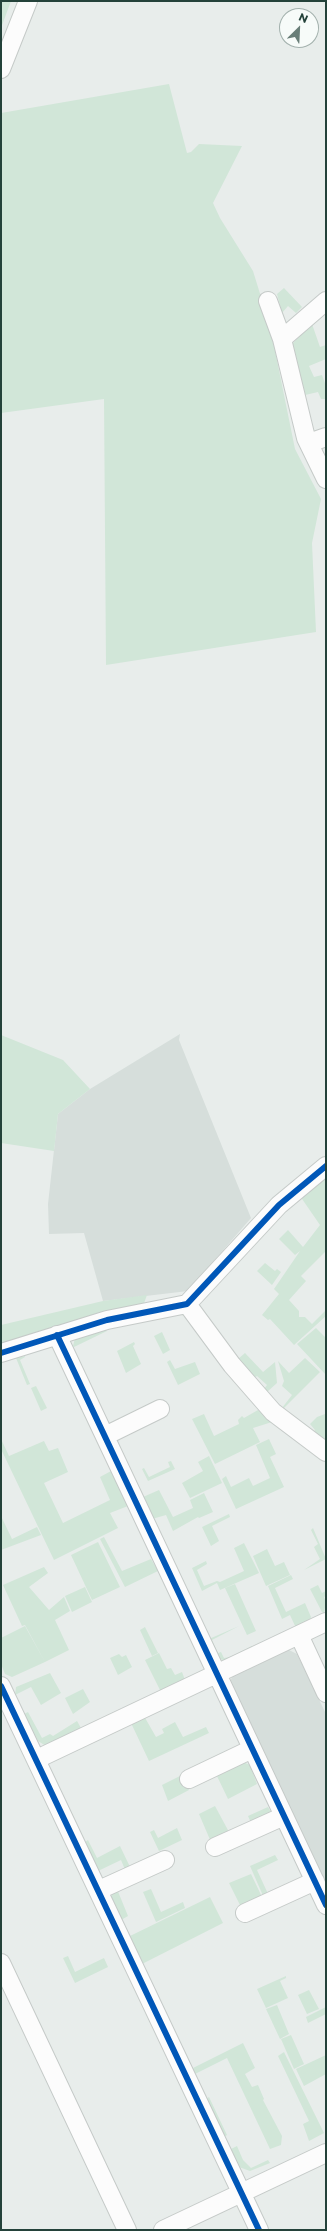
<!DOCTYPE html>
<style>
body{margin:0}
#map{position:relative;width:327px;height:2231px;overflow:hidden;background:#e8edeb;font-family:Montserrat,sans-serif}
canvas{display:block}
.frame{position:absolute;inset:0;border:2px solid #24423a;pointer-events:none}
.north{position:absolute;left:279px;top:8px;width:40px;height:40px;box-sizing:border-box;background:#f7fbf9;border:1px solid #a3b1ad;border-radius:50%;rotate:24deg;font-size:11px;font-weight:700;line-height:16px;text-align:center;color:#24423a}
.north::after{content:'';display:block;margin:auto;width:14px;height:18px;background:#697e78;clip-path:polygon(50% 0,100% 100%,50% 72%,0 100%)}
</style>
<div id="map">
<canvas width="327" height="2231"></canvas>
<div class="frame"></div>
<div class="north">N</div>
</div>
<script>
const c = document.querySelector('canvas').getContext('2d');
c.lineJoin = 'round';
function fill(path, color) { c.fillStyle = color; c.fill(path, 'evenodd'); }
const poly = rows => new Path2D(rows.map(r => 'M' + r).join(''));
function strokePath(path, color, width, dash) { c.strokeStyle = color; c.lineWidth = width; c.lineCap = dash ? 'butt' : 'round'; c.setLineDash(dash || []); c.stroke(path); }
const built = poly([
 [180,1034,179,1040,251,1218,188,1291,103,1301,84,1233,49,1234,48,1204,58,1114,90,1089],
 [287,1649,297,1654,326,1714,326,1888,229,1684,233,1675]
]);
const green = poly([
 [1,1,11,1,1,28],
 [169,84,187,153,191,152,199,144,242,146,213,203,220,218,253,271,270,326,295,449,321,499,312,543,316,632,106,665,104,399,1,413,1,113],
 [284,288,302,307,296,313,288,306,282,313,277,294],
 [312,324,320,347,326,345,326,359,309,366,314,377,322,375,326,386,326,399,321,399,318,392,305,395,290,346],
 [1,1035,63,1060,90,1089,58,1114,54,1151,1,1143],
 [326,1177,326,1251,301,1276,306,1281,289,1300,299,1311,299,1317,305,1317,312,1324,326,1310,326,1316,294,1345,270,1319,268,1320,262,1315,279,1294,274,1289,300,1251,295,1255,279,1239,288,1230,303,1247,320,1225,300,1196],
 [265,1263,275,1271,277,1269,281,1272,272,1285,257,1271],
 [147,1295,143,1306,101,1312,1,1344,1,1325,103,1301],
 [316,1328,325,1337,326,1375,297,1344],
 [106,1330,107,1331,74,1347,73,1346,75,1338],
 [162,1332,170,1350,163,1354,154,1336],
 [134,1342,135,1344,133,1346,141,1364,126,1373,117,1351],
 [245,1353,263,1372,275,1362,277,1383,267,1392,264,1389,267,1385,257,1376,252,1379,238,1359],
 [25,1356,25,1357,20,1360,30,1384,27,1385,16,1358],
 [305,1358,320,1372,284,1408,282,1408,292,1395,282,1386,284,1381,278,1361,289,1373],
 [170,1360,175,1369,195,1362,200,1374,178,1385,167,1362],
 [36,1386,47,1408,41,1411,31,1388],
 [258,1410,272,1422,253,1428,260,1442,215,1464,192,1419,204,1414,214,1436,239,1424,238,1420,242,1416,244,1418],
 [325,1414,326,1415,326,1442,313,1433,315,1430,310,1424,317,1417],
 [1,1439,9,1456,44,1441,49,1451,58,1448,68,1472,44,1483,63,1523,110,1500,100,1477,111,1471,128,1506,110,1513,118,1528,54,1560,1,1449],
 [269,1439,276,1454,270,1457,284,1487,236,1509,222,1479,226,1476,231,1487,249,1478,253,1486,270,1478,256,1445],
 [209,1456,222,1483,190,1498,182,1483,203,1471,198,1462],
 [171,1461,175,1469,148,1481,142,1469,144,1468,149,1477,170,1467,168,1462],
 [159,1490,173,1517,193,1508,190,1500,204,1493,213,1512,199,1518,198,1517,173,1531,166,1515,152,1519,143,1497],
 [229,1514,230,1517,212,1526,219,1541,211,1546,202,1527],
 [1,1516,12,1539,37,1527,41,1535,1,1550],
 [313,1528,326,1559,304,1570,320,1559,314,1547,318,1544,311,1530],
 [104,1537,122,1571,151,1559,158,1571,125,1587,100,1539],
 [98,1542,120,1587,92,1600,71,1555],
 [244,1543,259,1573,220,1590,217,1583,202,1591,192,1568,206,1561,207,1564,197,1570,204,1586,217,1581,220,1582,244,1571,234,1548],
 [267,1549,275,1566,284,1562,290,1575,266,1586,253,1556],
 [44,1567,48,1573,29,1587,49,1610,64,1597,70,1611,55,1620,69,1650,45,1662,25,1625,22,1626,3,1585],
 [291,1575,293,1579,275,1588,286,1612,305,1603,311,1617,309,1621,296,1628,290,1615,282,1619,268,1586],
 [235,1584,256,1631,247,1635,225,1588],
 [318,1585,322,1593,326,1591,326,1596,324,1597,326,1602,324,1613,322,1612,310,1589],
 [85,1587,92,1602,72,1612,65,1596],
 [25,1626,45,1662,12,1677,5,1674,1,1664,1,1638],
 [239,1626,212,1640,218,1653,221,1652,224,1658,230,1657,252,1646,252,1647,226,1661,217,1658,209,1639],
 [145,1627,158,1653,152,1656,140,1630],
 [159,1653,167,1669,171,1668,175,1675,182,1672,185,1680,161,1692,145,1660],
 [119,1654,122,1657,126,1655,132,1667,118,1675,110,1658],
 [50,1673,61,1693,41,1705,31,1687,15,1695,16,1687],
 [83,1689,90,1702,73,1714,65,1698],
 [28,1712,42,1738,50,1734,53,1736,77,1721,81,1728,46,1746,38,1741,24,1714],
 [144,1716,156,1737,164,1733,162,1729,175,1722,183,1737,206,1727,209,1733,149,1761,131,1723],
 [241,1761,250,1765,257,1784,228,1799,216,1774],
 [182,1775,189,1790,168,1801,162,1785],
 [215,1806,229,1832,211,1842,199,1814],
 [268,1807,273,1816,252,1825,248,1816],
 [177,1828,182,1840,159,1851,150,1832,154,1830,158,1838],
 [88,1840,97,1858,120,1846,131,1869,126,1872,121,1860,98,1871,85,1842],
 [275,1855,278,1860,257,1870,269,1896,264,1898,250,1866],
 [251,1874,263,1899,242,1909,229,1883],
 [117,1889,128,1916,121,1920,111,1897,113,1891],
 [151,1889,161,1912,183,1902,185,1908,156,1922,143,1892],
 [210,1897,223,1923,142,1964,130,1936],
 [68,1956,75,1972,104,1958,108,1967,75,1983,63,1958],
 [286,1976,286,1978,280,1981,288,1998,266,2008,257,1989],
 [309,1990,319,2009,307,2014,298,1995],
 [277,2005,289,2034,280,2039,266,2009],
 [326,2007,326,2014,308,2023,306,2017],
 [291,2035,304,2064,294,2069,281,2039],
 [243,2043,255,2068,245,2074,252,2087,258,2085,264,2099,263,2100,282,2136,281,2145,270,2149,227,2058,195,2074,193,2068],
 [284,2052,324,2133,309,2141,303,2124,309,2121,278,2056],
 [326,2055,326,2074,304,2086,296,2069],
 [209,2097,227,2135,224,2137,206,2099],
 [237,2146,243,2160,251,2168,268,2160,270,2163,250,2171,239,2167,231,2149]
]);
const minor = poly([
 [1,69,28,1],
 [268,301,282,339],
 [326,301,282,339,306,438,326,479],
 [309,443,326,437],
 [187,1304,232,1365,273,1412,326,1452],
 [57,1335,326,1905],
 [1,1353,107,1320,187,1304,279,1205,326,1166],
 [105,1436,160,1409],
 [299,1635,326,1693],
 [1,1686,259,2230],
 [37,1759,326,1622],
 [189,1779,252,1749],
 [215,1847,284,1816],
 [99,1890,165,1860],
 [245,1913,315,1881],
 [1,1963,127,2230],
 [163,2230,326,2153]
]);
const cycleway = poly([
 [57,1335,326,1905],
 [1,1353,107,1320,187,1304,279,1205,326,1166],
 [1,1686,259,2230]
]);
fill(built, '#d6dedb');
fill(green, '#d1e6d8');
strokePath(minor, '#c5cac8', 20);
strokePath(minor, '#fcfcfc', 18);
strokePath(cycleway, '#0057b8', 6);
</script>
